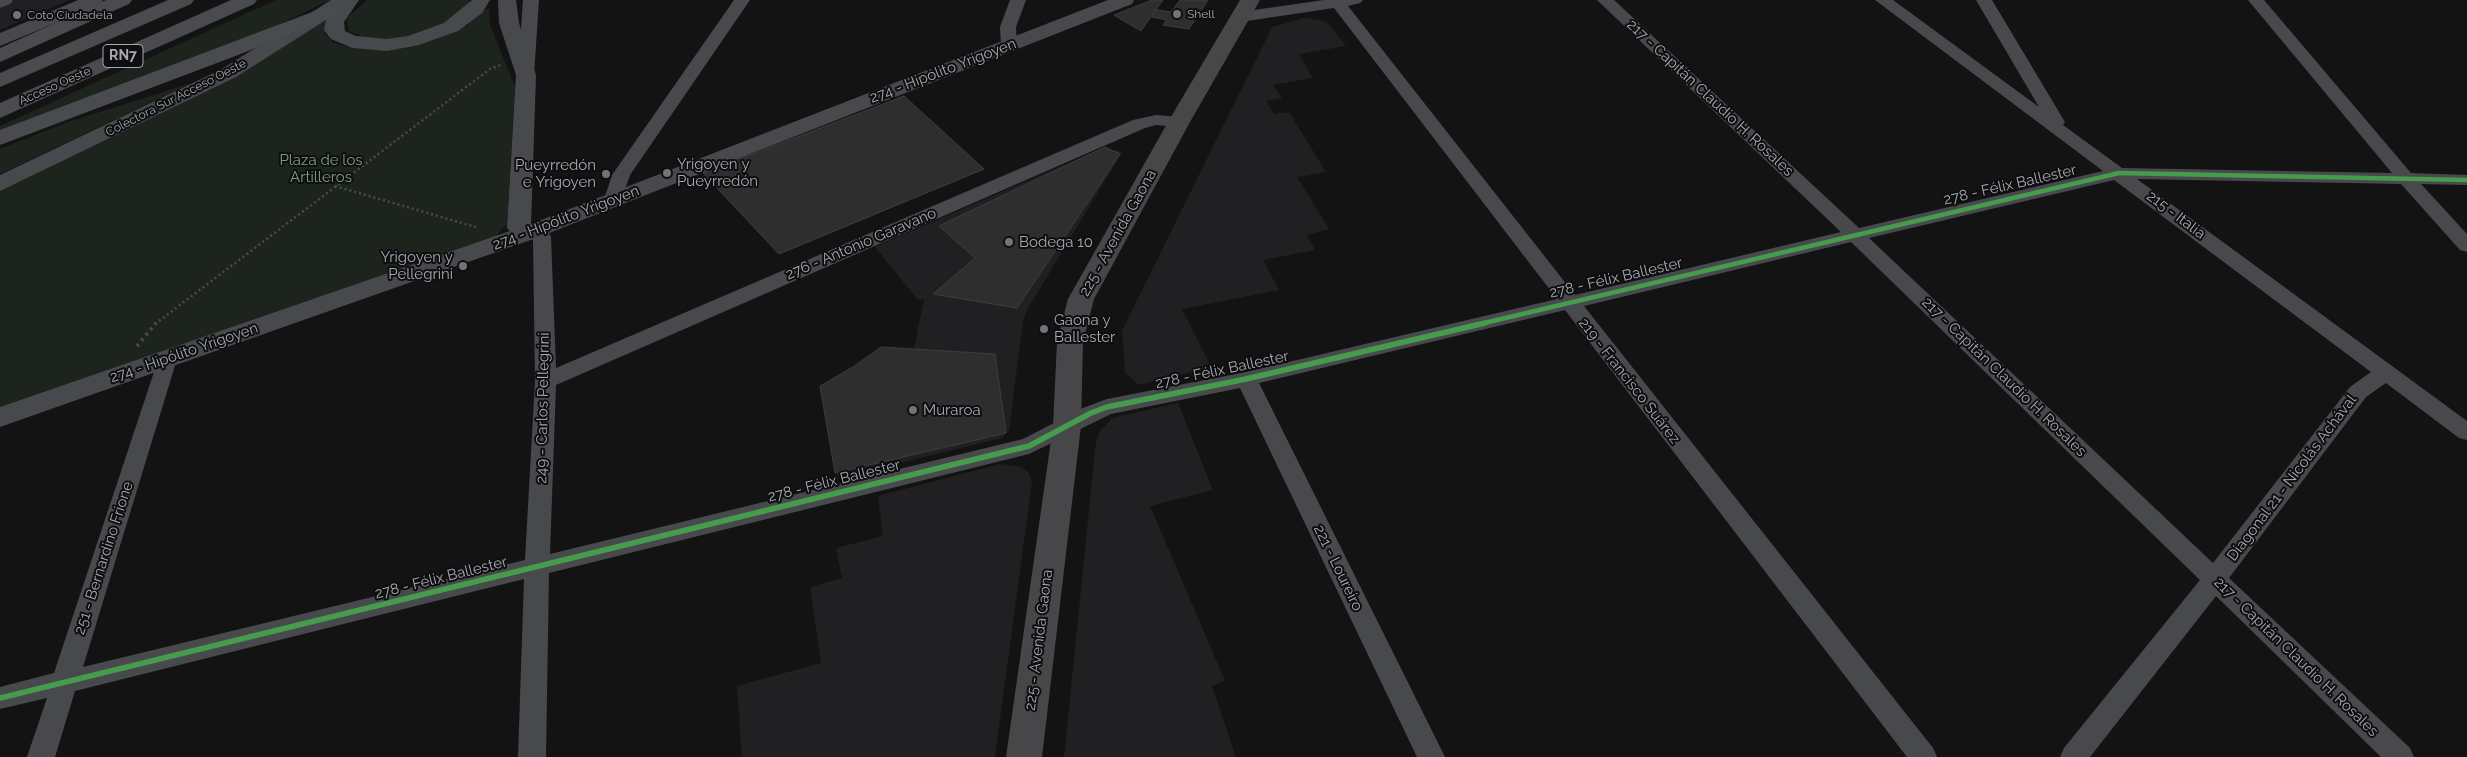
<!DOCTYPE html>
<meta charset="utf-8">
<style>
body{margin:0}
canvas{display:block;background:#131314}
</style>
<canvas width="2467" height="757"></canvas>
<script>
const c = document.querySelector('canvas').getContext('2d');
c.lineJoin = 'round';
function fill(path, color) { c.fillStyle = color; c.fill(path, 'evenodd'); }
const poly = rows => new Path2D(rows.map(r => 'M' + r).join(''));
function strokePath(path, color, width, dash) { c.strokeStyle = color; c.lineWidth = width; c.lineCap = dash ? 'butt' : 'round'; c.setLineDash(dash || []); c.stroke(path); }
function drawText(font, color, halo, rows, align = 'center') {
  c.font = font + ' Raleway,sans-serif'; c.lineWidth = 4; c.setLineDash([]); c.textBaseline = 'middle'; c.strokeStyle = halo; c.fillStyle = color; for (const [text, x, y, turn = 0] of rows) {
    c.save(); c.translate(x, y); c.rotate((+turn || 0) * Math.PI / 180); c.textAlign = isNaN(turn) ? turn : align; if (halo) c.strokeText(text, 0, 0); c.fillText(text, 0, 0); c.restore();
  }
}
const built = poly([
 [0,0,70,0,0,30],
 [1304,18,1326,21,1346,46,1299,54,1313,78,1273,85,1282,98,1266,101,1274,114,1289,112,1326,172,1297,177,1329,229,1307,235,1315,250,1263,260,1279,290,1182,309,1211,367,1139,385,1125,372,1122,331,1272,27],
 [1103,148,1122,152,1027,310,1023,321,1009,430,1002,438,838,478,820,386,853,367,914,349,924,299,918,300,875,247],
 [1178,403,1213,490,1150,506,1225,681,1212,686,1236,757,1064,757,1096,441,1100,431,1112,418],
 [1000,464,1021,467,1028,472,1032,481,995,757,742,757,737,686,821,663,810,587,842,578,836,548,883,536,878,496]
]);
const green = poly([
 [276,0,330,0,245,41,0,133,0,126],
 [367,0,469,0,467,9,435,30,391,40,366,38,348,31,347,18],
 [484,9,489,9,490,25,515,87,507,224,496,236,0,407,0,190,327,19,325,33,333,42,350,48,374,50,418,45,437,39,466,26],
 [192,83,0,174,0,149,71,121]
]);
const building = poly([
 [1152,0,1163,0,1141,31,1114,15,1152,0],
 [1180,0,1208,0,1189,29,1163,25,1167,20,1152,17,1157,10,1171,12,1180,0],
 [904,96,984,169,779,254,703,173,904,96],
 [1105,147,1120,154,1017,308,933,294,975,258,939,226,1105,147],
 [881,347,995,354,1006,433,835,473,820,386,853,367,881,347]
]);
const pathFar1 = poly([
 [335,186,479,228],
 [155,324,490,69,501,65]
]);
const path = poly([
 [137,346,156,323]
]);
const service = poly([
 [0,3,8,0]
]);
const minor = poly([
 [523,0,539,0,534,75,526,80,518,75,523,0],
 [734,0,750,0,630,175,620,204,606,204,604,200,612,175,734,0],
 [1010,0,1026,0,1016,27,1017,45,1009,50,1001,45,1000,27,1010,0],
 [1324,0,1363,0,1360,3,1348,6,1575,295,1841,232,1597,0,1614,0,1859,228,2103,171,1875,0,1893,0,2039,107,1976,0,1992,0,2065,122,2063,125,2122,168,2392,173,2248,0,2264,0,2411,173,2467,175,2467,185,2421,184,2467,234,2467,252,2460,250,2401,184,2137,179,2467,421,2467,440,2459,438,2386,383,2366,397,2229,578,2410,748,2414,757,2381,757,2216,596,2090,757,2060,757,2064,748,2200,580,1851,242,1584,306,1933,748,1937,757,1907,757,1565,310,1259,383,1445,757,1417,757,1240,388,1111,414,1029,454,549,573,546,757,518,757,524,579,75,691,55,757,27,757,47,698,0,709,0,687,54,673,160,354,167,352,174,354,177,359,83,667,525,560,535,381,533,240,524,236,522,232,524,228,538,228,549,233,551,237,556,368,1133,120,1156,115,1179,117,1185,118,1188,122,1185,126,1179,127,1156,125,1145,128,556,385,550,554,1023,439,1083,408,1107,399,1246,372,1557,299,1334,8,1240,22,1232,17,1240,12,1324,0],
 [2114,180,2371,372,2350,387,2213,563,1869,238,2114,180]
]);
const tertiary = poly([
 [78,0,103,0,101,4,0,46,0,33,78,0],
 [331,0,359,0,344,22,345,31,356,36,387,39,408,36,444,23,472,0,490,0,482,13,458,31,419,45,387,51,352,48,331,39,324,30,326,20,236,77,0,191,0,175,222,69,331,0],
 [498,0,516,0,519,23,536,75,531,224,1108,0,1134,0,1132,4,539,237,0,427,0,407,510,231,507,228,516,75,499,23,498,0]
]);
const secondary = poly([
 [1240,0,1260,0,1190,122,1094,299,1083,342,1081,426,1042,757,1006,757,1053,426,1057,342,1068,299,1168,122,1240,0]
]);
const motorway = poly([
 [106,0,132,0,129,4,0,62,0,48,106,0],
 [168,0,194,0,191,4,0,87,0,73,168,0],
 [231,0,257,0,254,4,0,118,0,103,231,0],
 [328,6,335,8,338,12,335,16,238,55,0,145,0,130,328,6]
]);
const cyclewayFar1 = poly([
 [1480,324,2119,173,2467,180]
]);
const cycleway = poly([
 [0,698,1029,446,1091,413,1107,407,1246,379,1485,323]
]);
const markers = [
 [1177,14,5,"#72747c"],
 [17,15,5,"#72747c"],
 [667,173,5,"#72747c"],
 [606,174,5,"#72747c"],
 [1009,242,5,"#72747c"],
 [463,266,5,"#72747c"],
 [1044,329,5,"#72747c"],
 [913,410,5,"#72747c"]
];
const farPoinames = [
 ["Shell",1187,14],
 ["Coto Ciudadela",27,15]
];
const farStreetnames = [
 ["Acceso Oeste",55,86,-24],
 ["Colectora Sur Acceso Oeste",176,98,-27]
];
const shields = [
 [123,56,40]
];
const shieldNames = [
 ["RN7",123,56]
];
const streetNames = [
 ["274 - Hipólito Yrigoyen",943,71,-21],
 ["217 - Capitán Claudio H. Rosales",1710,98,43],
 ["278 - Félix Ballester",2010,185,-13],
 ["215 - Italia",2176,215,37],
 ["274 - Hipólito Yrigoyen",566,218,-21],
 ["225 - Avenida Gaona",1118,233,-61],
 ["276 - Antonio Garavano",861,244,-23],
 ["278 - Félix Ballester",1616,278,-13],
 ["274 - Hipólito Yrigoyen",184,353,-19],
 ["278 - Félix Ballester",1222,370,-12],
 ["217 - Capitán Claudio H. Rosales",2004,377,44],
 ["219 - Francisco Suárez",1629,381,52],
 ["249 - Carlos Pellegrini",543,408,-89],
 ["Diagonal 21 - Nicolás Achával",2292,478,-53],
 ["278 - Félix Ballester",834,481,-14],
 ["251 - Bernardino Frione",104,558,-72],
 ["221 - Loureiro",1338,568,64],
 ["278 - Félix Ballester",441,578,-14],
 ["225 - Avenida Gaona",1039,640,-83],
 ["217 - Capitán Claudio H. Rosales",2296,657,44]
];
const parkNames = [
 ["Plaza de los",321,160],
 ["Artilleros",321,177]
];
const poiNames = [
 ["Yrigoyen y",677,164],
 ["Pueyrredón",677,181],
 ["Pueyrredón",596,165,"right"],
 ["e Yrigoyen",596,182,"right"],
 ["Bodega 10",1019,242],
 ["Yrigoyen y",453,257,"right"],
 ["Pellegrini",453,274,"right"],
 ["Gaona y",1054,320],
 ["Ballester",1054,337],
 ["Muraroa",923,410]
];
fill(built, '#202022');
fill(green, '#1d241e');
fill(building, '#2e2e2f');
strokePath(building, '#3c3d40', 1);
strokePath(pathFar1, '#494b4e', 2.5, [2, 3]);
strokePath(path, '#494b4e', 4, [2.5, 4.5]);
strokePath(service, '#48494c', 9);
fill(minor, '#48494c');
fill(tertiary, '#48494c');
fill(secondary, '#47474a');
fill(motorway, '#4a4b4e');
strokePath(cyclewayFar1, '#469c4c', 4.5);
strokePath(cycleway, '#469c4c', 5.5);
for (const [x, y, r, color] of markers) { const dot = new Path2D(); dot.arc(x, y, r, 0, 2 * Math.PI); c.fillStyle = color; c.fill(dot); strokePath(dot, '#0e0e0f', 2); }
drawText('12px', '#a5a9b4', '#0e0e0f', farPoinames, 'left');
drawText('12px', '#a5a9b4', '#0e0e0f', farStreetnames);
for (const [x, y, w] of shields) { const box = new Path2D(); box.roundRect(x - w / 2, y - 11.5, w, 23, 4); c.fillStyle = '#0e0e0f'; c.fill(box); strokePath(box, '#a5a9b4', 1); }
drawText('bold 14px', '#a5a9b4', null, shieldNames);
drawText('15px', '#a5a9b4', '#0e0e0f', streetNames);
drawText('15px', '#7d9e80', '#0e0e0f', parkNames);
drawText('15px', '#a5a9b4', '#0e0e0f', poiNames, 'left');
</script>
